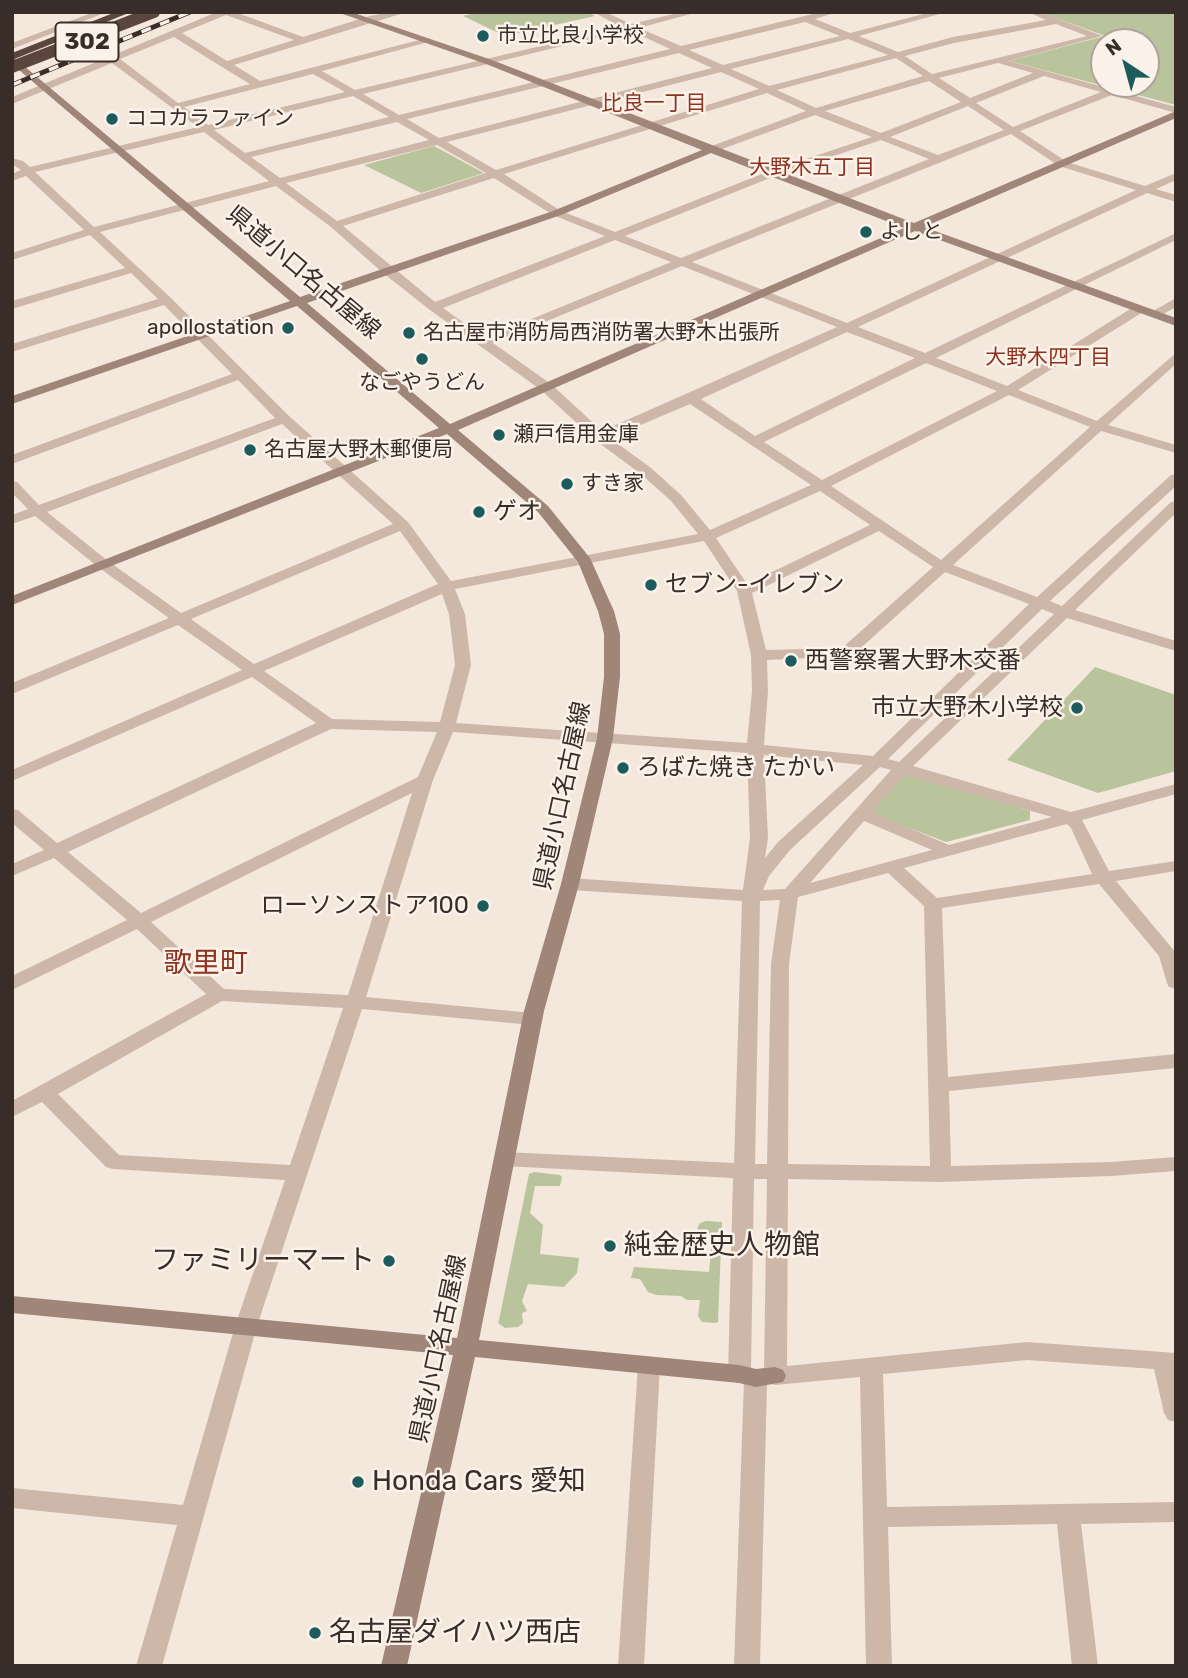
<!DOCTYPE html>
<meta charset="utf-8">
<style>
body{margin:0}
#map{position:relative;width:1188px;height:1678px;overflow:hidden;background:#f4e8dd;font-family:Rubik,sans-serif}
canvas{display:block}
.frame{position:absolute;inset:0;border:14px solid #392d29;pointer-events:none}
.north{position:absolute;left:1090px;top:28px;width:70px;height:70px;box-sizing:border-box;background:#fbf2ea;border:2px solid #ada39d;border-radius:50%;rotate:324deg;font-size:19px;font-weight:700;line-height:28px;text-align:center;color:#392d29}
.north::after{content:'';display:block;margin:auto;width:24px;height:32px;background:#1c5c5d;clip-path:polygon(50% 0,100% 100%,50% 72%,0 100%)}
</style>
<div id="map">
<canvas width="1188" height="1678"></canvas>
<div class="frame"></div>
<div class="north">N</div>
</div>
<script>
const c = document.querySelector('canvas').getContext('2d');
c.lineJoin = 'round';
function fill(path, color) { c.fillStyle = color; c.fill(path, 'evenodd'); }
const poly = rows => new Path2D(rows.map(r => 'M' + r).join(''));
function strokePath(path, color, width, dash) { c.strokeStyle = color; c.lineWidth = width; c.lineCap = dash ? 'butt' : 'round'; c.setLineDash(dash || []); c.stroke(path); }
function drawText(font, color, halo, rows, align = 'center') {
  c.font = font + ' Rubik,"Noto Sans JP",sans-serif'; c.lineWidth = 5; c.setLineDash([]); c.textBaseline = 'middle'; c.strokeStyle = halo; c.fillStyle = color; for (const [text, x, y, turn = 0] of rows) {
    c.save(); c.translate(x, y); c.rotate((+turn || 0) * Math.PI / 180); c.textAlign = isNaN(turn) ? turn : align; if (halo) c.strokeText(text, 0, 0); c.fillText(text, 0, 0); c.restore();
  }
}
const green = poly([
 [479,12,587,12,595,16,505,36,463,16],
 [1040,12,1176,12,1176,105,1009,61,1105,36],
 [1104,42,1146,42,1146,84,1104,84],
 [434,146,484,173,421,193,364,165],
 [1095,667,1176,695,1176,771,1098,793,1007,760],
 [907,772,1030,811,1030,820,946,842,870,813],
 [534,1172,560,1175,562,1177,560,1186,535,1186,530,1213,543,1225,540,1254,579,1258,577,1273,564,1287,528,1284,522,1301,527,1311,522,1313,523,1323,518,1327,505,1328,498,1323,499,1320,529,1174],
 [706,1221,722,1222,718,1322,715,1323,702,1322,698,1316,700,1300,687,1300,681,1296,656,1295,648,1292,640,1279,631,1278,634,1267,709,1272,712,1239,697,1229,700,1223]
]);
const street = poly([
 [94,12,107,12,12,49,12,43,94,12],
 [217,12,235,12,303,37,366,17,389,12,407,12,234,65,260,81,427,38,432,41,322,71,355,90,621,27,593,12,605,12,631,24,682,12,698,12,639,28,681,46,821,12,837,12,815,19,850,33,931,12,947,12,859,36,898,52,953,37,1046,20,1028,12,1041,12,1102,36,1009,61,1176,107,1176,113,1112,95,1020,131,1067,162,1145,186,1176,173,1176,180,1156,189,1176,195,1176,202,1147,193,858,327,925,353,1176,233,1176,240,936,358,1007,386,1135,306,1143,306,1143,312,1018,390,1097,421,1176,353,1176,364,1108,425,1176,445,1176,453,1101,431,953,565,1037,597,1171,475,1176,474,1176,486,1050,601,1062,606,1171,502,1176,501,1176,513,1075,610,1176,641,1176,651,1067,618,913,766,1071,812,1176,784,1176,794,1082,820,1109,871,1176,861,1176,871,1116,881,1176,953,1176,989,1169,987,1167,983,1159,956,1099,884,942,908,948,1077,1176,1054,1176,1068,949,1091,951,1166,1111,1162,1176,1157,1176,1171,1111,1176,941,1182,788,1179,787,1366,1027,1342,1176,1353,1176,1422,1168,1420,1164,1413,1154,1369,1027,1360,883,1374,887,1507,1176,1502,1176,1522,1081,1524,1098,1666,1072,1666,1057,1524,888,1527,892,1666,866,1666,860,1377,775,1385,767,1383,760,1666,734,1666,744,1381,739,1383,731,1380,728,1374,733,1178,504,1166,497,1164,494,1159,497,1154,504,1152,734,1163,742,901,570,890,561,884,570,878,743,890,750,838,747,753,453,732,433,780,366,997,532,1013,539,1014,542,1019,539,1024,532,1025,362,1009,257,1326,162,1666,136,1666,177,1525,12,1508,12,1488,183,1505,235,1326,285,1180,113,1169,106,1167,42,1102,12,1117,12,1101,206,994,137,929,12,990,12,976,127,920,54,858,12,876,12,864,44,850,12,823,12,809,18,810,57,843,316,723,252,677,12,781,12,770,242,670,178,625,12,694,12,683,169,618,98,567,35,516,12,524,12,515,28,509,12,493,12,481,17,482,39,505,275,418,238,380,12,464,12,455,232,374,164,305,12,352,12,344,158,299,131,273,12,309,12,301,125,268,90,235,12,260,12,253,84,230,26,176,12,181,12,174,21,170,12,164,12,158,23,161,30,167,198,127,112,63,12,104,12,97,217,12],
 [226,15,294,40,227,61,182,33,226,15],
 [805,22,840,36,723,65,689,50,805,22],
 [1056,24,1087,36,932,74,905,56,954,43,1056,24],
 [629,30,670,49,399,115,363,94,629,30],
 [174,37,222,67,250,84,178,103,120,59,174,37],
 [848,39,888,55,769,86,731,69,848,39],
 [679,53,712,68,439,138,407,119,679,53],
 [896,58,923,76,816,108,777,90,896,58],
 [998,63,1033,73,970,98,939,78,998,63],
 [721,72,759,89,496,170,447,142,721,72],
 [313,74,345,92,208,125,184,107,313,74],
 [1044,76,1101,92,1013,127,976,103,1044,76],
 [929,81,961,102,881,133,825,111,929,81],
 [767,93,806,111,706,148,706,152,714,152,815,115,872,137,767,172,615,232,561,211,504,174,767,93],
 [353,96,389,117,245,153,214,130,353,96],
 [968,106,1004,130,938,155,890,137,968,106],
 [397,122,429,140,280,178,251,157,397,122],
 [204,132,269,181,94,227,35,172,204,132],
 [1011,134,1059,166,1136,190,847,323,692,262,1011,134],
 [881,140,929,159,681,258,625,236,775,176,881,140],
 [437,145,486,173,337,221,286,183,437,145],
 [494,178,553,215,605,236,435,302,343,226,494,178],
 [276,186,331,227,383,273,430,310,541,390,595,440,641,474,671,501,698,534,451,581,408,522,289,416,170,297,100,232,276,186],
 [615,240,671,262,485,338,443,308,615,240],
 [682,266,837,327,602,431,551,384,493,343,682,266],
 [847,332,915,358,755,436,701,399,847,332],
 [926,363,997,391,822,480,764,442,926,363],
 [1009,395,1090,427,941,560,831,486,1009,395],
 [690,404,811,485,710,530,681,495,651,468,610,438,690,404],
 [282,424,393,524,181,613,108,561,47,512,282,424],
 [820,491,870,525,747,584,716,538,820,491],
 [400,531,438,584,254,664,191,619,400,531],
 [879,531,933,567,842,648,766,650,752,593,879,531],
 [704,541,737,591,751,655,752,691,747,743,456,723,471,665,465,614,455,589,704,541],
 [945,572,1029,604,873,756,764,745,768,691,767,660,852,656,945,572],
 [442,594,449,614,455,665,440,722,332,719,264,671,442,594],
 [1042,609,1054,614,899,762,888,759,1042,609],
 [331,729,437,732,418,777,141,913,68,852,331,729],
 [764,755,863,765,778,842,765,858,768,838,764,755],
 [880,767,891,770,785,889,763,890,769,876,790,850,880,767],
 [905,775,1052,817,949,845,872,812,905,775],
 [412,793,348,995,224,989,151,922,412,793],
 [864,821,932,850,810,883,864,821],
 [1067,824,1071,828,1092,874,937,898,904,868,1067,824],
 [888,873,924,906,930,1166,788,1164,789,964,798,897,888,873],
 [780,900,771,964,767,1164,755,1164,760,901,780,900],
 [222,1001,343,1008,290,1165,119,1155,58,1094,222,1001],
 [754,1179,767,1179,764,1371,751,1371,754,1179],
 [1176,298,1176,307,1158,317,1148,314,1176,298],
 [649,1356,657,1359,660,1365,644,1666,618,1666,638,1365,641,1359,649,1356]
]);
const secondary = poly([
 [337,12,351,12,492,60,914,223,1176,111,1176,118,924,227,1176,318,1176,326,915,231,458,430,548,506,590,558,614,611,620,634,620,677,613,738,579,884,544,1011,479,1340,739,1365,756,1369,775,1367,783,1370,786,1376,783,1382,756,1387,739,1383,475,1357,407,1666,381,1666,453,1355,12,1313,12,1296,457,1338,524,1011,561,884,597,738,604,677,604,634,598,611,578,562,538,512,447,434,12,605,12,596,439,428,297,306,12,404,12,396,290,301,12,64,12,56,300,297,553,211,702,150,486,64,337,12],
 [711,153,904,228,450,424,307,303,561,215,711,153]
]);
const highway = poly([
 [116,12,131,12,12,60,12,53,116,12]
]);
const rail = poly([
 [12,85,190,12]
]);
const highwayBridge = poly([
 [12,67,154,12]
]);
const markers = [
 [483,36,7,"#1c5c5d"],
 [112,119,7,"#1c5c5d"],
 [866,232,7,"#1c5c5d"],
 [288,328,7,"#1c5c5d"],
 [409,333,7,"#1c5c5d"],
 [422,359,7,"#1c5c5d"],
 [499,435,7,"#1c5c5d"],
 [250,450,7,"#1c5c5d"],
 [567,484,7,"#1c5c5d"],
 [479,512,7,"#1c5c5d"],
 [651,585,7,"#1c5c5d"],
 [791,661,7,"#1c5c5d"],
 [1077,708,7,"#1c5c5d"],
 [623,768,7,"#1c5c5d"],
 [483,906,7,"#1c5c5d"],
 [610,1246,7,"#1c5c5d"],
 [389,1261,7,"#1c5c5d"],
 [358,1482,7,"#1c5c5d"],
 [315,1633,7,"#1c5c5d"]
];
const farPoinames = [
 ["市立比良小学校",497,36],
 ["ココカラファイン",126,119],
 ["よしと",880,232],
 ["apollostation",274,328,"right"],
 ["名古屋市消防局西消防署大野木出張所",423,333],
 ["なごやうどん",422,383,"center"],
 ["瀬戸信用金庫",513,435],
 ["名古屋大野木郵便局",264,450],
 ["すき家",581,484]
];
const farNeighbourhoodnames = [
 ["比良一丁目",654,104],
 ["大野木五丁目",812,168],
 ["大野木四丁目",1048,358]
];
const shields = [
 [87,42,63]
];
const shieldNames = [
 ["302",87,42]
];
const streetNames = [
 ["県道小口名古屋線",303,273,40],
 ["県道小口名古屋線",563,796,-78],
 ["県道小口名古屋線",439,1349,-78]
];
const poiNames = [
 ["ゲオ",493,512],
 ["セブン-イレブン",665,585],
 ["西警察署大野木交番",805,661],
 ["市立大野木小学校",1063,708,"right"],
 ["ろばた焼き たかい",637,768],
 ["ローソンストア100",469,906,"right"]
];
const quarterNames = [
 ["歌里町",206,964]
];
const nearPoinames = [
 ["純金歴史人物館",624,1246],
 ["ファミリーマート",375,1261,"right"],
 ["Honda Cars 愛知",372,1482],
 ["名古屋ダイハツ西店",329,1633]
];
fill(green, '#b9c49c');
fill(street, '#cdb7a8');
fill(secondary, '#a08579');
fill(highway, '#5a463f');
strokePath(rail, '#392d29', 5);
strokePath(rail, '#fbf2ea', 3.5, [10]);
strokePath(highwayBridge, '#5a463f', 12);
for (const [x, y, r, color] of markers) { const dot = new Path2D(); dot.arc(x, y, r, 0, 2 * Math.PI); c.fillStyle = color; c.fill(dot); strokePath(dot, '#fbf2ea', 2.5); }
drawText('21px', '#392d29', '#fbf2ea', farPoinames, 'left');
drawText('21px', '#8c321e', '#fbf2ea', farNeighbourhoodnames);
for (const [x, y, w] of shields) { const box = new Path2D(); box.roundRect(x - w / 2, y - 19.5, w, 39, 5); c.fillStyle = '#fbf2ea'; c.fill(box); strokePath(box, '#392d29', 2); }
drawText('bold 23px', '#392d29', null, shieldNames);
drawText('24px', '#392d29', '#fbf2ea', streetNames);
drawText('24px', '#392d29', '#fbf2ea', poiNames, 'left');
drawText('28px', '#8c321e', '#fbf2ea', quarterNames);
drawText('28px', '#392d29', '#fbf2ea', nearPoinames, 'left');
</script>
